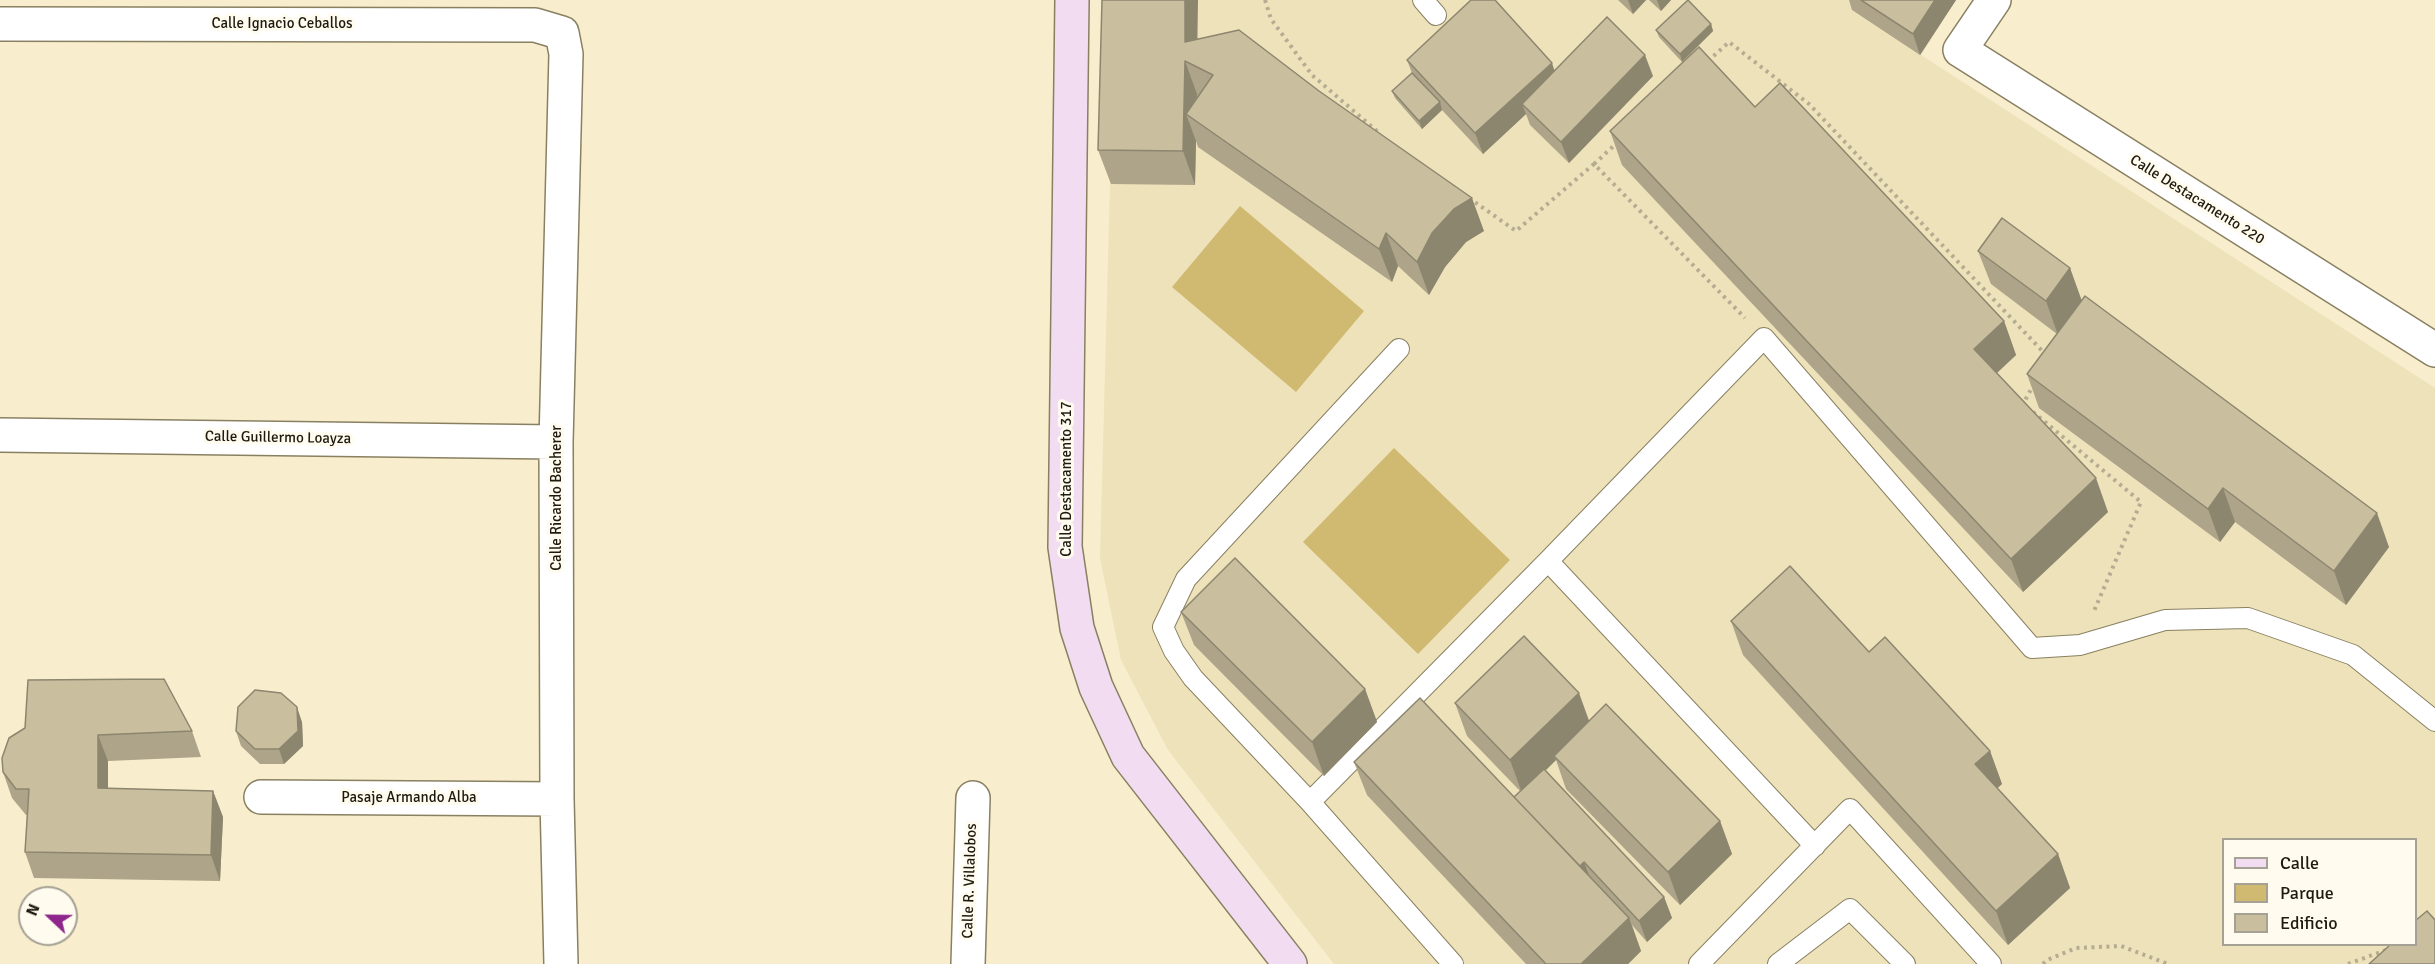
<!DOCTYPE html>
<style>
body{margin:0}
#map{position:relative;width:2435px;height:964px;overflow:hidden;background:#f8edcc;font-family:Signika,sans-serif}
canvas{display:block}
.legend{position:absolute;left:2222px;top:838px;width:195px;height:108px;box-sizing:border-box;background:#fffbee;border:2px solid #a5a195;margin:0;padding:8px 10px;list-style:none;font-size:18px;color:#1e1a0f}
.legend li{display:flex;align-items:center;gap:12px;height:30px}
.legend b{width:30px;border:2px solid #a5a195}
.north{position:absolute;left:18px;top:886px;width:60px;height:60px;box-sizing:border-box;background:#fffbee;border:2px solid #a5a195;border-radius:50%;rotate:292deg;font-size:16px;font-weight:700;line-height:24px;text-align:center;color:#1e1a0f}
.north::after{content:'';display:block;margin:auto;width:21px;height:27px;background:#8e268b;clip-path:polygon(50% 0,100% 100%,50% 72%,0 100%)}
</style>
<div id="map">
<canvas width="2435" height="964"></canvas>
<ul class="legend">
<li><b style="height:8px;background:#f2dcf1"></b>Calle</li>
<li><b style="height:16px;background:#d0ba72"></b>Parque</li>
<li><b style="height:16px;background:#c9bf9f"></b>Edificio</li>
</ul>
<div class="north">N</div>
</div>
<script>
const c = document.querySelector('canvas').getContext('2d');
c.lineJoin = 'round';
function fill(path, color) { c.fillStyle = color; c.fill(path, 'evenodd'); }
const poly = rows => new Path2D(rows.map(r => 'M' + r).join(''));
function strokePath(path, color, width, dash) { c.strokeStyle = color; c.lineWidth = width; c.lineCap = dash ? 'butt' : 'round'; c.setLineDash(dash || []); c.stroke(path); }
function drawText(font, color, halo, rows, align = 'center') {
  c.font = font + ' Signika,sans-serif'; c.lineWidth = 6; c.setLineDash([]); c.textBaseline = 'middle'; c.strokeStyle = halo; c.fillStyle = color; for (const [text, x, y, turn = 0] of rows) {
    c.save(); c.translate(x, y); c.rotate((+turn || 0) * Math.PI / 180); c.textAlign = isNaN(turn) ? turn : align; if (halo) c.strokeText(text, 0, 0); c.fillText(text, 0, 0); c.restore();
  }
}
const built = poly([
 [1115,0,1956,0,1921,55,2435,388,2435,964,1334,964,1168,750,1121,660,1100,558],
 [2224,840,2416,840,2416,944,2224,944]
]);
const green = poly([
 [1240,206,1364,311,1296,392,1172,287],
 [1394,448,1510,560,1418,654,1303,542]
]);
const path = poly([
 [1265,0,1271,19,1312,75,1378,132],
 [1708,61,1729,42,1809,104,2047,356],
 [1594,164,1618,142],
 [1469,198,1516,231,1594,164,1745,318],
 [2025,405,2023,404,2034,384],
 [2033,412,2141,502,2094,611],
 [2043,964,2047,960,2076,948,2121,946,2168,964],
 [2348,964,2386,950]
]);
const lane = poly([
 [1423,0,1436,15],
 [1399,349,1186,579,1163,627,1174,651,1193,678,1310,802,1453,964],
 [1548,561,1815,846],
 [1310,802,1548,561,1764,338,2032,648,2080,645,2165,620,2248,618,2353,655,2435,721],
 [1699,964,1850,809,1991,964],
 [1778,964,1850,909,1905,964]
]);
const street = poly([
 [1994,0,1960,50,2435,350],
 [0,24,535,25,562,33,566,54,556,442,557,799,561,964],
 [0,435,556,442],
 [261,797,557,799],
 [968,964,973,798]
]);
const secondary = poly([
 [1072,0,1065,547,1077,628,1096,687,1128,756,1290,964]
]);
const wall = poly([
 [1618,0,1646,0,1633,14],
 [1649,0,1671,0,1661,11],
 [1849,0,1956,0,1920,55,1852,10],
 [1711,24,1713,31,1682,62,1659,37,1656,30],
 [1198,39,1484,231,1466,242,1445,267,1429,295,1398,266,1392,282,1198,147,1196,141,1195,185,1111,184,1098,150],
 [1407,60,1555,71,1653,76,1569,163,1530,125,1526,114,1483,154,1442,110,1422,129,1395,98,1392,91,1412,73],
 [1755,107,2004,321,2016,355,1997,373,2108,512,2023,592,1622,165,1610,131],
 [1978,251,2070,268,2082,301,2389,547,2346,605,2235,522,2220,542,2039,408,2027,374,2057,334,1991,284],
 [1181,612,1365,689,1377,722,1324,776,1194,645],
 [1731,621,1869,652,1990,751,2002,784,1997,788,2058,854,2070,888,2008,945,1743,655],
 [1455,703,1589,721,1720,821,1732,854,1680,905,1566,789,1556,760,1545,771,1664,897,1672,918,1647,942,1632,925,1641,951,1628,964,1526,964,1367,795,1354,762,1514,797,1520,791,1467,736],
 [302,722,303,746,284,764,260,764,241,746,236,731],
 [25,728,192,731,201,757,108,761,108,788,213,791,223,817,220,881,34,878,25,852,27,815,26,815,12,798,3,772]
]);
const shadedWall = poly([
 [1185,0,1198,0,1197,67,1185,42],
 [1628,0,1646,0,1633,14],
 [1657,0,1671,0,1661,11],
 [1935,0,1956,0,1920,55,1913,34],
 [1711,24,1713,31,1682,62,1680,54],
 [1645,55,1653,76,1569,163,1561,142],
 [1185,61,1197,94,1196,121,1186,114,1196,141,1195,185,1183,151],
 [1552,63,1559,84,1522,104,1526,114,1483,154,1475,133],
 [1440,102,1442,110,1422,129,1419,121],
 [1472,198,1484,231,1466,242,1445,267,1429,295,1417,262,1432,233,1454,209],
 [1386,233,1398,266,1392,282,1379,249],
 [2070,268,2082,302,2058,335,2046,301],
 [2004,321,2016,355,1986,383,1974,349],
 [2096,478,2108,512,2023,592,2011,559],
 [2223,488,2235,522,2220,542,2208,509],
 [2377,513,2389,547,2346,605,2334,571],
 [1365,689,1377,722,1324,776,1312,742],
 [1579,693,1591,726,1554,756,1556,760,1522,793,1510,760],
 [297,707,302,722,303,746,284,764,279,749],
 [98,735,108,761,108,814,98,788],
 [1990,751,2002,784,1987,798,1975,764],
 [213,791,223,817,220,881,211,855],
 [1720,821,1732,854,1680,905,1668,872],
 [2058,854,2070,888,2008,945,1996,911],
 [1584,862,1592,883,1576,870],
 [1664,897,1672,918,1647,942,1639,921],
 [1629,918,1641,951,1628,964,1581,964]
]);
const building = poly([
 [1102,0,1185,0,1185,42,1239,30,1319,91,1472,198,1454,209,1432,233,1417,262,1386,233,1379,249,1186,114,1213,75,1185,61,1183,151,1098,150,1102,0],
 [1471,0,1495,0,1552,63,1475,133,1407,60,1471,0],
 [1688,0,1711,24,1680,54,1656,30,1688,0],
 [1861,0,1935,0,1913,34,1861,0],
 [1607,17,1645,55,1561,142,1522,104,1607,17],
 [1699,47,1755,107,1780,83,2004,321,1974,349,2096,478,2011,559,1610,131,1699,47],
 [1412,73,1440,102,1419,121,1392,91,1412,73],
 [2002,218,2070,268,2046,301,1978,251,2002,218],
 [2085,296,2377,513,2334,571,2223,488,2208,509,2027,374,2085,296],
 [1235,558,1365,689,1312,742,1181,612,1235,558],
 [1790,566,1869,652,1885,637,1990,751,1975,764,2058,854,1996,911,1731,621,1790,566],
 [1524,636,1579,693,1510,760,1455,703,1524,636],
 [164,679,192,731,98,735,98,788,213,791,211,855,25,852,29,789,16,789,3,772,2,758,9,738,25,728,28,680,164,679],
 [255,690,281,693,297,707,298,731,279,749,255,749,236,731,238,707,255,690],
 [1420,698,1629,918,1581,964,1546,964,1354,762,1420,698],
 [1606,704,1720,821,1668,872,1554,756,1606,704],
 [1544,769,1664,897,1639,921,1584,862,1580,866,1514,797,1544,769],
 [2427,911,2435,920,2435,964,2369,964,2390,945,2415,945,2415,921,2427,911]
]);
const streetNames = [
 ["Calle Ignacio Ceballos",282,24],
 ["Calle Destacamento 220",2197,200,32],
 ["Calle Guillermo Loayza",278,438,1],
 ["Calle Destacamento 317",1067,479,-90],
 ["Calle Ricardo Bacherer",557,498,-90],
 ["Pasaje Armando Alba",409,798],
 ["Calle R. Villalobos",970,881,-88]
];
fill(built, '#eee2ba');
fill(green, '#d0ba72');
strokePath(lane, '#898062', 22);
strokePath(street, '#898062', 36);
strokePath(secondary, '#898062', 36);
strokePath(path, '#b5ac92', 4, [3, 4.5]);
strokePath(lane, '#fff', 20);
strokePath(street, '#fff', 33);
strokePath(secondary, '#f2dcf1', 33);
fill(wall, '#ada489');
fill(shadedWall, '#8d866f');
fill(building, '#c9bf9f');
strokePath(building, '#8d866f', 1.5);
drawText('15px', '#1e1a0f', '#fffbee', streetNames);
</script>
